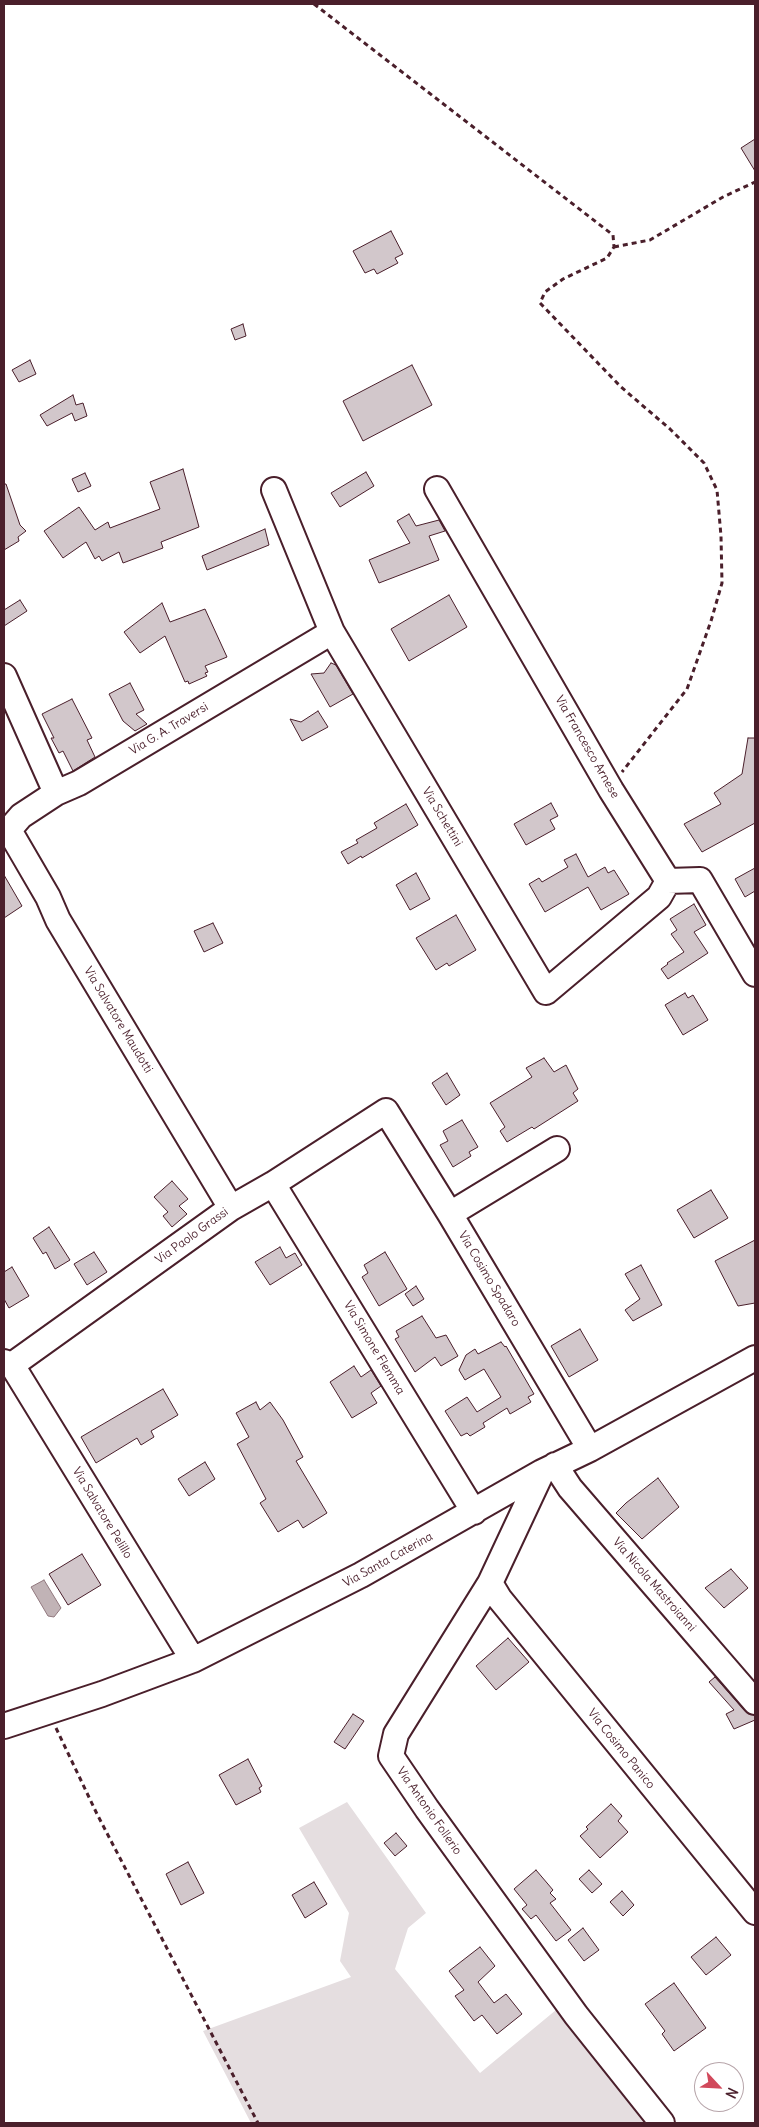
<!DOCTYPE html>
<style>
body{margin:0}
#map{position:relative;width:759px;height:2127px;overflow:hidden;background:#fff;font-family:Delius,sans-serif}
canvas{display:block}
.frame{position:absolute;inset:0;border:5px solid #4a1f2b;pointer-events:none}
.north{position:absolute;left:694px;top:2062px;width:50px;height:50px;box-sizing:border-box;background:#fff;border:1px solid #b7a5aa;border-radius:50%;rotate:115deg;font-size:14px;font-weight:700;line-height:20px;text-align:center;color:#4a1f2b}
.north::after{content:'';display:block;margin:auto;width:18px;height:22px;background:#d1495b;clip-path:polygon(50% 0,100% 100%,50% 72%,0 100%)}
</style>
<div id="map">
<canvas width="759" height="2127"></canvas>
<div class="frame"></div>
<div class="north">N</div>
</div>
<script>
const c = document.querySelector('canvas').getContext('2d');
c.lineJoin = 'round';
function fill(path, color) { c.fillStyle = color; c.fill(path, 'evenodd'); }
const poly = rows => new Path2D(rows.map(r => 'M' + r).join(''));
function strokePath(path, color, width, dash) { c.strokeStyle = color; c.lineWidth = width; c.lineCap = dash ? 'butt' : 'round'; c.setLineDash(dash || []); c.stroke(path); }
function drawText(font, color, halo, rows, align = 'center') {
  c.font = font + ' Delius,sans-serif'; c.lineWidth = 4.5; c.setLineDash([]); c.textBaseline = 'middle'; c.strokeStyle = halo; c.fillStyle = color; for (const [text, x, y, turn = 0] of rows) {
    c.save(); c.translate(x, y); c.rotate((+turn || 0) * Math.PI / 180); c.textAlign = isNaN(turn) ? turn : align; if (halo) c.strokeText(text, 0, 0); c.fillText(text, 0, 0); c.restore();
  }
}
const green = poly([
 [347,1802,426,1913,408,1928,395,1969,480,2073,562,2005,657,2123,251,2123,203,2031,351,1977,340,1961,349,1913,299,1828]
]);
const water = poly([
 [44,1580,61,1608,54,1617,48,1616,31,1587,44,1580]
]);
const building = poly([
 [755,139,755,171,741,148,755,139],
 [391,231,403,254,395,258,398,263,377,274,374,269,365,273,353,251,391,231],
 [243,324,246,336,235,340,231,329,243,324],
 [30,360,36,374,19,382,12,370,30,360],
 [412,365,432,405,363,441,343,401,412,365],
 [73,395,76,405,83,403,87,416,75,421,72,413,47,426,40,415,73,395],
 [183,469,199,527,161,542,163,548,123,563,119,552,102,561,99,556,95,559,86,542,63,558,44,531,79,507,95,530,108,522,110,528,160,509,150,482,183,469],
 [366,472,374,486,340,507,331,493,366,472],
 [85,473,91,486,78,492,72,479,85,473],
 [4,484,6,484,20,525,26,531,18,537,19,541,4,550,4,484],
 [409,514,416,526,439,520,445,531,429,536,439,560,379,583,369,560,410,543,397,521,409,514],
 [265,529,269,545,207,570,202,556,265,529],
 [449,595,467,627,409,661,391,629,449,595],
 [20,600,27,611,4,626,4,610,20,600],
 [162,603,170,622,205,609,227,657,205,666,208,672,205,673,207,676,189,684,188,681,185,682,165,636,140,653,124,632,162,603],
 [331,663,336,665,353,694,330,707,311,674,324,673,331,663],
 [130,683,144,710,136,714,147,724,135,731,123,721,109,694,130,683],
 [72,699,92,738,87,740,95,757,73,771,63,751,59,753,51,738,54,738,42,714,72,699],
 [318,711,328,727,302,741,290,719,301,722,318,711],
 [748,738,755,738,755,823,702,852,684,824,721,804,714,793,742,774,748,738],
 [551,803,558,816,550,820,555,829,526,845,514,824,551,803],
 [406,804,418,825,362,858,361,856,348,864,341,852,358,843,356,840,377,828,374,823,406,804],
 [576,854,588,877,605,867,608,873,614,870,629,894,601,910,588,887,545,912,529,884,539,878,542,882,568,867,564,860,576,854],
 [755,868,755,891,745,897,735,879,755,868],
 [416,873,430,899,410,910,396,885,416,873],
 [4,875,22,906,4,918,4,875],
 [694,904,706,925,694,932,708,953,668,979,661,969,668,964,667,963,684,952,671,934,677,930,670,919,694,904],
 [456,915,476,950,449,966,447,963,436,970,416,938,456,915],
 [213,923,223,943,204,952,194,931,213,923],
 [685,993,688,998,693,995,708,1020,683,1035,665,1005,685,993],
 [544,1058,554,1072,566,1065,578,1089,573,1093,578,1101,534,1129,532,1127,507,1142,500,1131,505,1127,490,1103,532,1077,526,1068,544,1058],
 [447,1073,460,1095,446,1105,432,1083,447,1073],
 [462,1120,478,1147,469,1152,471,1156,453,1167,440,1145,448,1141,443,1131,462,1120],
 [172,1181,188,1199,179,1206,187,1214,172,1227,163,1216,168,1212,154,1197,172,1181],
 [711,1190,728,1218,694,1238,677,1210,711,1190],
 [49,1227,70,1260,55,1269,46,1252,43,1254,33,1238,49,1227],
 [755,1240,755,1303,738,1306,715,1261,755,1240],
 [280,1247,286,1258,295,1253,302,1265,270,1285,255,1262,280,1247],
 [94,1252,107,1272,87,1285,74,1264,94,1252],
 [385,1252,407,1289,379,1306,362,1277,368,1273,364,1265,385,1252],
 [641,1265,662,1305,633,1321,625,1310,640,1299,625,1274,641,1265],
 [12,1267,29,1296,9,1308,4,1299,4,1272,12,1267],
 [416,1286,424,1299,413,1306,405,1294,416,1286],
 [422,1316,436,1338,446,1335,458,1356,441,1366,435,1357,415,1372,395,1339,399,1337,396,1331,422,1316],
 [580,1329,598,1360,569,1377,551,1346,580,1329],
 [501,1342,505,1347,506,1346,534,1394,528,1397,531,1402,510,1414,507,1408,483,1423,485,1427,470,1436,467,1433,461,1436,445,1411,467,1397,477,1412,501,1397,484,1369,465,1380,459,1370,466,1355,475,1349,478,1354,501,1342],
 [354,1366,361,1377,371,1370,381,1386,371,1393,377,1403,352,1418,330,1382,354,1366],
 [163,1389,178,1415,151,1431,154,1437,141,1445,137,1438,96,1463,81,1437,163,1389],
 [256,1402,260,1410,270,1402,283,1420,303,1457,296,1461,327,1513,303,1528,298,1520,278,1532,260,1503,266,1499,237,1444,249,1437,236,1413,256,1402],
 [205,1462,215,1479,189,1496,178,1479,205,1462],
 [658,1478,679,1507,642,1539,616,1513,626,1503,658,1478],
 [82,1554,101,1585,68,1605,49,1574,82,1554],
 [731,1569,748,1588,724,1608,705,1588,731,1569],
 [508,1638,529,1662,496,1690,476,1666,508,1638],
 [715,1677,745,1711,755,1715,755,1720,734,1729,726,1714,734,1710,709,1682,715,1677],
 [353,1714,364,1721,345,1749,334,1742,353,1714],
 [248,1759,262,1786,259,1788,261,1792,236,1805,219,1775,248,1759],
 [611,1804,622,1816,618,1821,628,1832,600,1858,580,1836,588,1829,586,1827,611,1804],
 [396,1833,407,1846,395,1856,384,1843,396,1833],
 [188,1862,204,1893,181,1905,166,1874,188,1862],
 [536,1870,553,1890,550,1893,556,1899,550,1903,571,1930,556,1941,536,1915,531,1919,522,1909,527,1905,514,1889,536,1870],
 [589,1870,602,1884,592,1893,579,1879,589,1870],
 [314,1882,327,1904,305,1918,292,1895,314,1882],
 [622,1891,634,1905,623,1916,610,1902,622,1891],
 [583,1928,599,1950,584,1961,568,1940,583,1928],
 [716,1937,731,1955,706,1975,691,1957,716,1937],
 [480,1947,495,1966,478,1982,494,2003,506,1994,522,2014,497,2034,482,2015,474,2021,455,1996,464,1990,449,1971,480,1947],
 [674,1983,706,2028,674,2051,662,2034,665,2031,645,2004,674,1983]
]);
const path = poly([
 [314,4,613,235,614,247,607,258,563,279,545,292,540,303,621,387,670,429,704,463,717,490,721,536,722,583,711,621,687,689,622,772],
 [614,247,650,240,723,197,755,182],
 [56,1728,97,1814,258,2123]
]);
const minor = poly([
 [437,489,611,790,668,881,700,880,755,974],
 [274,490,332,632,546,992,659,897,668,881],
 [4,676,56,793],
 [273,1184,474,1512],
 [231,1208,58,920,48,897,9,830,21,816,56,793,79,783,332,632],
 [450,1214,557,1149],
 [4,1362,12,1365,231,1208,273,1184,386,1111,450,1214,590,1449],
 [12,1365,193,1660],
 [555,1465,570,1488,755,1702],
 [542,1472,490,1583,396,1734,391,1756,427,1809,576,2015,662,2123],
 [490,1583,499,1598,755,1912],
 [4,1726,102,1694,193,1660,361,1575,542,1472,590,1449,755,1358]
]);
const streetNames = [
 ["Via G. A. Traversi",169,729,-31],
 ["Via Francesco Arnese",587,747,60],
 ["Via Schettini",442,817,59],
 ["Via Salvatore Maudotti",118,1020,59],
 ["Via Paolo Grassi",192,1236,-36],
 ["Via Cosimo Spadaro",489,1279,59],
 ["Via Simone Flemma",374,1348,59],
 ["Via Salvatore Pelillo",102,1513,59],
 ["Via Santa Caterina",388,1560,-29],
 ["Via Nicola Mastroianni",654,1585,49],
 ["Via Cosimo Panico",621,1749,51],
 ["Via Antonio Follerio",429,1811,55]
];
fill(green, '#e5dee0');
fill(water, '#c1b3b6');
strokePath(water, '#91787e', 1);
fill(building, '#d2c7cb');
strokePath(building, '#4a1f2b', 1);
strokePath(minor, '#4a1f2b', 28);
strokePath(path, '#4a1f2b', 3, [5, 4]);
strokePath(minor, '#fff', 24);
drawText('12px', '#4a1f2b', '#fff', streetNames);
</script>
